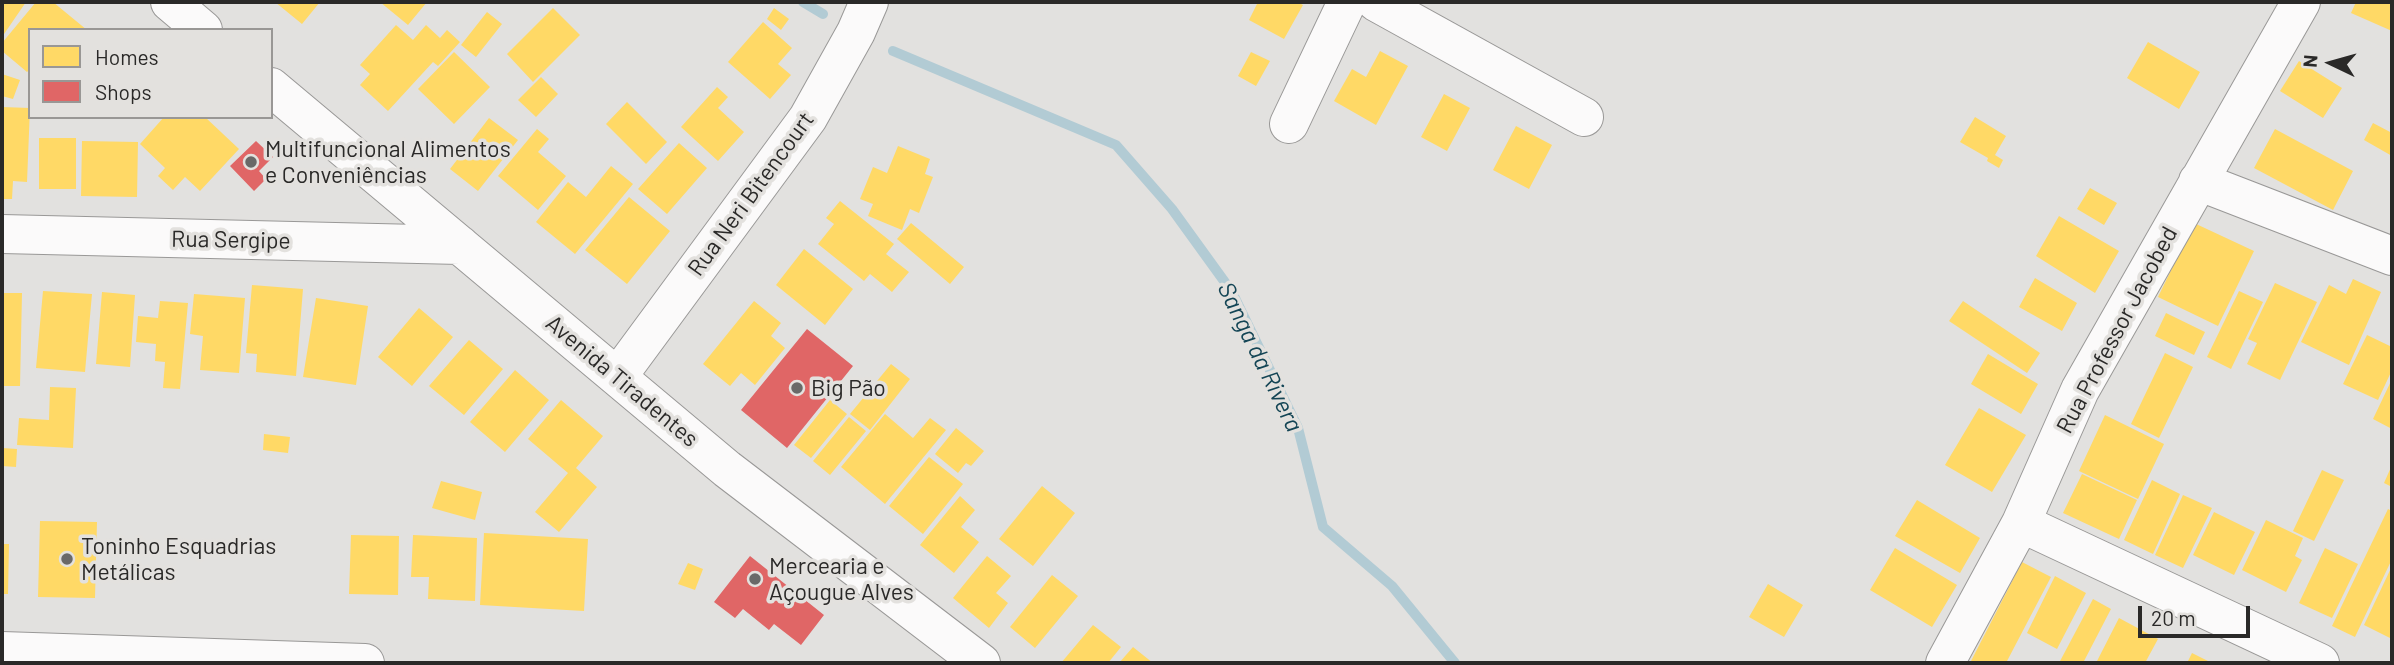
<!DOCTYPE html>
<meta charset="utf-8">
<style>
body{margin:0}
#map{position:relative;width:2394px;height:665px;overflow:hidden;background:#e2e1df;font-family:Barlow,sans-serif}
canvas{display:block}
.frame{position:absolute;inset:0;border:4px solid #2a2928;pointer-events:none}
.legend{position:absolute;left:28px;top:28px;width:245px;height:91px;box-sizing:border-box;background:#e3e1de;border:2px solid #999795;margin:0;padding:9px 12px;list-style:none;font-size:21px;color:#2a2928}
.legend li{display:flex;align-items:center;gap:14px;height:35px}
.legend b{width:35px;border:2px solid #999795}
.north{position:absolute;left:2296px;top:28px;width:70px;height:70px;-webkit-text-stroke:5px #e3e1de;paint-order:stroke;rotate:275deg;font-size:19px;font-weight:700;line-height:28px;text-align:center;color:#2a2928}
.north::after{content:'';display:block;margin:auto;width:24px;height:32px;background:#2a2928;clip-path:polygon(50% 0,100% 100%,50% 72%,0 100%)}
.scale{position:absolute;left:2138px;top:606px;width:112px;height:32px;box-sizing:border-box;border:4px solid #2a2928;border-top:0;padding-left:9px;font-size:21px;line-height:24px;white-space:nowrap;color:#2a2928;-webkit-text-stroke:5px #e3e1de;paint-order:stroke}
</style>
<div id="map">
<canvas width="2394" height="665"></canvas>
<div class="frame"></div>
<ul class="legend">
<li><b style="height:19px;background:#ffd966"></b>Homes</li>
<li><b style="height:19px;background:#e06666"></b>Shops</li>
</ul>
<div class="north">N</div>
<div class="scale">20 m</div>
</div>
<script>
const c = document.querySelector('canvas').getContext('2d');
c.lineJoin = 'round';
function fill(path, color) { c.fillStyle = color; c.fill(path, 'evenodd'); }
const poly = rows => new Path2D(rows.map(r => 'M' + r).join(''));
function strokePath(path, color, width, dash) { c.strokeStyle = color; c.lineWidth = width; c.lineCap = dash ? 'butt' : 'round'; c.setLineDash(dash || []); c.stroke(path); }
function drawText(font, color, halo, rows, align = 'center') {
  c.font = font + ' Barlow,sans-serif'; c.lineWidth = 7; c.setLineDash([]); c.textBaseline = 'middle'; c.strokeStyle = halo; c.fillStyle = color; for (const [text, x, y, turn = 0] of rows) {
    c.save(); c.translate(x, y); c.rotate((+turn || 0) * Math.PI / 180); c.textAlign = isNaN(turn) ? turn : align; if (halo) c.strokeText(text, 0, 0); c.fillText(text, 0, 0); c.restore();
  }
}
const homes = poly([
 [2,2,26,2,2,37],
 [36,2,53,2,87,30,30,30,30,69,27,72,2,51,2,43],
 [275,2,320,2,302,24],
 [380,2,427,2,408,25],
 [1258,2,1297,2,1303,5,1284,39,1249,20],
 [2356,2,2392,2,2392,31,2351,13],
 [553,8,580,35,533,82,507,54],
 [774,8,789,19,781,30,767,19],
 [487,12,502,24,476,57,461,45],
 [763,22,792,48,778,64,791,75,770,99,728,62],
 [396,25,413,40,426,25,440,38,447,30,460,42,438,66,433,62,388,111,360,85,370,74,360,65],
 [2148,42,2200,72,2179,109,2127,78],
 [1380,51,1408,66,1376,125,1334,101,1352,69,1366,77],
 [454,52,490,87,454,124,418,89],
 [1251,52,1270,61,1256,86,1238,76],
 [2299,61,2342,88,2323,118,2280,91],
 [2,74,20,80,13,99,2,96],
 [541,77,558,94,536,117,518,100],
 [717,87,728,97,718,108,744,132,718,161,681,127],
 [1444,94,1470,108,1447,151,1421,137],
 [627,102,667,142,646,164,606,124],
 [2,107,30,108,27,182,13,181,12,199,2,199],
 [164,117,205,117,239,149,200,191,185,177,173,190,158,176,165,168,140,144],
 [1975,117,2006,136,1995,155,2003,160,1999,168,1987,161,1988,158,1960,142],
 [489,118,518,140,478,191,450,169],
 [2373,123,2392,133,2392,156,2364,140],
 [1516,126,1552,145,1529,189,1493,170],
 [537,129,549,139,538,152,566,176,538,210,498,176],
 [2275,129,2353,171,2333,210,2254,168],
 [39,138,76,138,76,189,39,189],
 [82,141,138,142,137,197,81,196],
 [679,143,707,168,667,214,638,189],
 [898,146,930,159,925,174,933,177,919,213,910,209,902,230,868,216,873,204,860,199,873,167,887,173],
 [611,166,633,184,575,254,536,222,568,182,586,197],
 [2090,188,2117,203,2104,225,2077,209],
 [629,197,670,231,627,284,585,250],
 [840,201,894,244,886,254,909,272,892,292,870,274,864,281,818,244,834,224,826,218],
 [2059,216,2119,251,2095,293,2036,256],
 [911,223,964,267,950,284,897,239],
 [2194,223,2254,251,2218,326,2158,297],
 [804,249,853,289,825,325,776,285],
 [2035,278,2077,303,2062,331,2019,307],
 [2353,279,2381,292,2349,365,2301,342,2329,285,2346,294],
 [2275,283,2317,302,2280,380,2247,364,2257,343,2248,339],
 [252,285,303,289,296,376,256,372,257,354,246,353],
 [43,291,92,294,85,372,36,368],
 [2239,291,2263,302,2231,369,2207,357],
 [102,292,135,295,130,367,96,364],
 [2,293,22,293,20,386,2,386],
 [194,294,245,298,239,373,200,370,203,336,190,334],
 [316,298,368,306,356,385,303,377],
 [160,301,188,303,180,389,163,388,165,362,155,361,156,344,136,342,138,316,158,318],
 [754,301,781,323,771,336,785,348,755,385,741,373,730,386,703,364],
 [1963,301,2040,353,2027,373,1949,321],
 [419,308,453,337,412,386,378,357],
 [2166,313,2205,332,2194,355,2155,336],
 [2367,335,2392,347,2392,370,2378,400,2343,384],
 [469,340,503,369,464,415,429,386],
 [2165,353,2193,367,2159,438,2131,424],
 [1988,354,2038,384,2021,414,1971,384],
 [891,364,910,379,870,430,850,414],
 [515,370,549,400,505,452,470,422],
 [2392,379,2392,429,2373,419],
 [50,387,76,388,73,448,17,445,19,418,49,420],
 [561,400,603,436,576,468,597,487,559,532,535,512,568,473,528,439],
 [830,400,847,414,811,458,794,445],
 [1979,408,2026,435,1992,492,1945,465],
 [885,414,913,438,930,418,946,430,885,504,841,467],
 [2105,415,2164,444,2138,499,2079,471],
 [849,417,866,431,830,475,813,461],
 [956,428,984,451,971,466,966,463,958,473,935,454],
 [264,434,290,437,288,453,263,450],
 [2,448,17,449,16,467,2,466],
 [929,457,963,484,923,534,889,506],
 [2392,465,2392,487,2384,483],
 [2322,470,2344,480,2314,541,2293,531],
 [2082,474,2137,500,2119,539,2063,513],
 [2152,480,2180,494,2153,554,2124,540],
 [441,481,482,492,475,520,432,508],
 [1042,486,1075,513,1033,566,999,539],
 [2183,495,2212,508,2183,568,2155,555],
 [960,496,975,510,961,527,979,542,954,573,920,545],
 [1917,500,1980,538,1960,573,1895,536],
 [2388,509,2392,511,2392,559,2355,637,2332,626],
 [2214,512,2255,532,2234,575,2193,555],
 [2266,520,2303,538,2295,556,2302,560,2286,592,2242,570],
 [40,521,97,522,95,598,38,597],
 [484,533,588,539,584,611,480,605],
 [351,535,399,536,398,595,349,594],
 [413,535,477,538,475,601,428,599,429,577,411,577],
 [2,544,9,544,8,594,2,594],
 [1895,548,1957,585,1932,627,1870,590],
 [2325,548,2358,564,2332,618,2299,603],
 [987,556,1011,576,996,593,1008,603,989,628,953,598],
 [2022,562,2051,577,2006,663,1970,663],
 [688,563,703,569,695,590,678,584],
 [2392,566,2392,639,2364,625],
 [1052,575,1078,596,1035,648,1010,627],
 [2055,576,2086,593,2057,649,2027,633],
 [1768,584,1803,605,1784,637,1749,617],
 [2093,599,2111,609,2083,663,2059,663],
 [2119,618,2158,639,2145,663,2096,663],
 [1093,625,1121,647,1108,663,1061,663],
 [1133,647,1153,663,1119,663],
 [2192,653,2212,663,2187,663]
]);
const shops = poly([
 [256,141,273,157,259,171,266,179,254,191,230,166],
 [807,329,853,366,787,448,741,410],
 [750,556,824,615,801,645,774,624,769,630,743,609,735,618,714,602]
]);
const stream = poly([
 [803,2,823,14],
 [893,51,1116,145,1172,209,1232,292,1298,428,1323,527,1392,586,1455,663]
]);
const minor = poly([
 [170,2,203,30],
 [1376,2,1584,117],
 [271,87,727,469,981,663],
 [1289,124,1347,2],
 [2198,181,2392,256],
 [2,234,460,245],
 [618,376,808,118,856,32,869,2],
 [2021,523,2320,663],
 [2,651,365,663],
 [1945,663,2021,523,2080,390,2301,2]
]);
const markers = [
 [251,162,7,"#6a6968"],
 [797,388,7,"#6a6968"],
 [67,559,7,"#6a6968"],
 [755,579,7,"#6a6968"]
];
const poiNames = [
 ["Multifuncional Alimentos",265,149],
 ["e Conveniências",265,175],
 ["Big Pão",811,388],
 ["Toninho Esquadrias",81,546],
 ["Metálicas",81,572],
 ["Mercearia e",769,566],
 ["Açougue Alves",769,592]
];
const streetNames = [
 ["Rua Neri Bitencourt",751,194,-54],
 ["Rua Sergipe",231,240,1],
 ["Rua Professor Jacobed",2117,330,-62],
 ["Avenida Tiradentes",622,381,40]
];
const waterNames = [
 ["Sanga da Rivera",1260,357,64]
];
fill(homes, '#ffd966');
fill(shops, '#e06666');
strokePath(stream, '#b2cbd4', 10);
strokePath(minor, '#999897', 40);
strokePath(minor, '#fbfafa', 38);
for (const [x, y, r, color] of markers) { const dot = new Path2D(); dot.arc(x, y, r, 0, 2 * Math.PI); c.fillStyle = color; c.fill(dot); strokePath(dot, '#e3e1de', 2.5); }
drawText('23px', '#2a2928', '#e3e1de', poiNames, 'left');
drawText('23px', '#2a2928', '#e3e1de', streetNames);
drawText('italic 24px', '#144555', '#e3e1de', waterNames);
</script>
